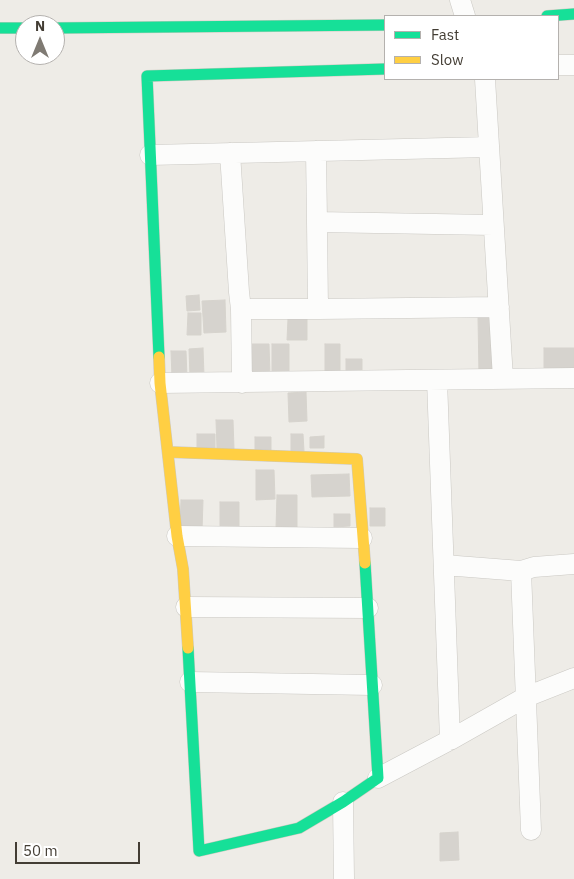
<!DOCTYPE html>
<style>
body{margin:0}
#map{position:relative;width:574px;height:879px;overflow:hidden;background:#eeece7;font-family:"IBM Plex Sans",sans-serif}
canvas{display:block}
.legend{position:absolute;left:384px;top:15px;width:175px;height:65px;box-sizing:border-box;background:#fff;border:1px solid #b4b1ae;margin:0;padding:6px 9px;list-style:none;font-size:15px;color:#433d34}
.legend li{display:flex;align-items:center;gap:10px;height:25px}
.legend b{width:25px;border:1px solid #b4b1ae}
.north{position:absolute;left:15px;top:15px;width:50px;height:50px;box-sizing:border-box;background:#fff;border:1px solid #b4b1ae;border-radius:50%;rotate:0deg;font-size:14px;font-weight:700;line-height:20px;text-align:center;color:#433d34}
.north::after{content:'';display:block;margin:auto;width:18px;height:22px;background:#7f7a73;clip-path:polygon(50% 0,100% 100%,50% 72%,0 100%)}
.scale{position:absolute;left:15px;top:842px;width:125px;height:22px;box-sizing:border-box;border:2px solid #433d34;border-top:0;padding-left:6px;font-size:15px;line-height:18px;white-space:nowrap;color:#433d34;-webkit-text-stroke:4px #fff;paint-order:stroke}
</style>
<div id="map">
<canvas width="574" height="879"></canvas>
<ul class="legend">
<li><b style="height:6px;background:#16e098"></b>Fast</li>
<li><b style="height:6px;background:#ffcf43"></b>Slow</li>
</ul>
<div class="north">N</div>
<div class="scale">50 m</div>
</div>
<script>
const c = document.querySelector('canvas').getContext('2d');
c.lineJoin = 'round';
function fill(path, color) { c.fillStyle = color; c.fill(path, 'evenodd'); }
const poly = rows => new Path2D(rows.map(r => 'M' + r).join(''));
function strokePath(path, color, width, dash) { c.strokeStyle = color; c.lineWidth = width; c.lineCap = dash ? 'butt' : 'round'; c.setLineDash(dash || []); c.stroke(path); }
const building = poly([
 [199,295,200,310,187,311,186,296,199,295],
 [225,300,226,332,204,333,202,301,225,300],
 [188,313,201,313,201,335,187,335,188,313],
 [478,316,494,316,496,374,479,375,478,316],
 [288,319,307,319,307,340,287,340,288,319],
 [249,344,269,344,270,376,249,377,249,344],
 [272,344,289,344,289,377,272,377,272,344],
 [325,344,340,344,340,376,325,376,325,344],
 [203,348,204,376,190,377,189,349,203,348],
 [544,348,574,348,574,373,544,373,544,348],
 [171,351,186,351,187,378,172,378,171,351],
 [346,359,362,359,362,372,346,372,346,359],
 [306,392,307,421,289,422,288,393,306,392],
 [216,420,233,420,234,449,217,449,216,420],
 [197,434,215,434,215,448,197,448,197,434],
 [291,434,303,434,304,451,291,452,291,434],
 [324,436,324,448,310,448,310,437,324,436],
 [255,437,271,437,271,450,255,450,255,437],
 [256,470,274,470,275,499,256,500,256,470],
 [349,474,350,496,312,497,311,475,349,474],
 [277,495,297,495,297,528,276,528,277,495],
 [181,500,203,500,202,531,180,530,181,500],
 [220,502,239,502,239,530,220,530,220,502],
 [370,508,385,508,385,526,370,526,370,508],
 [334,514,350,514,350,526,334,527,334,514],
 [458,832,459,860,440,861,440,833,458,832]
]);
const street = poly([
 [460,0,465,16],
 [558,65,574,65],
 [485,79,503,379],
 [316,151,317,222,493,225],
 [230,153,239,292,241,309],
 [150,155,489,147],
 [318,309,499,307],
 [437,380,450,740],
 [160,383,574,378],
 [242,383,241,309,318,309,317,222],
 [177,536,362,538],
 [444,565,521,571,534,567,574,564],
 [521,571,531,830],
 [186,607,368,608],
 [190,682,372,685],
 [378,778,450,740,526,697,574,678],
 [343,802,344,879]
]);
const fast = poly([
 [547,16,574,14],
 [0,28,25,28],
 [55,28,385,25],
 [159,357,147,76,385,69],
 [188,648,199,851,299,828,343,802,378,778,365,563]
]);
const slow = poly([
 [159,357,160,383,177,536,183,569,188,648],
 [168,452,357,459,365,563]
]);
fill(building, '#d6d3ce');
strokePath(building, '#d6d3cd', 1);
strokePath(street, '#cac8c3', 21);
strokePath(fast, '#cdc9bf', 12);
strokePath(slow, '#cdc9bf', 12);
strokePath(street, '#fcfcfb', 20);
strokePath(fast, '#16e098', 11);
strokePath(slow, '#ffcf43', 11);
</script>
